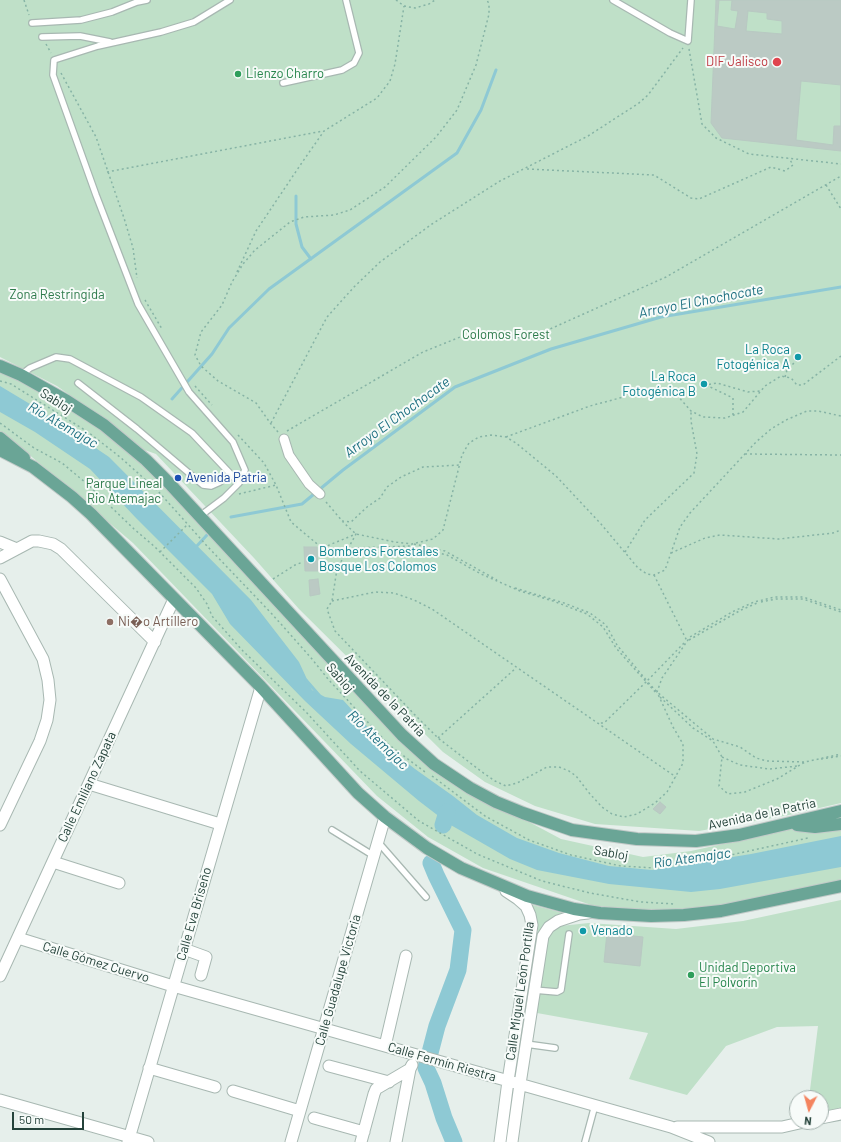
<!DOCTYPE html>
<meta charset="utf-8">
<style>
body{margin:0}
#map{position:relative;width:841px;height:1142px;overflow:hidden;background:#e6efeb;font-family:Barlow,sans-serif}
canvas{display:block}
.north{position:absolute;left:789px;top:1090px;width:40px;height:40px;box-sizing:border-box;background:#f7fbf9;border:1px solid #a3b1ad;border-radius:50%;rotate:186deg;font-size:11px;font-weight:700;line-height:16px;text-align:center;color:#24423a}
.north::after{content:'';display:block;margin:auto;width:14px;height:18px;background:#f4845f;clip-path:polygon(50% 0,100% 100%,50% 72%,0 100%)}
.scale{position:absolute;left:12px;top:1112px;width:72px;height:18px;box-sizing:border-box;border:2px solid #24423a;border-top:0;padding-left:5px;font-size:12px;line-height:14px;white-space:nowrap;color:#24423a;-webkit-text-stroke:3px #f7fbf9;paint-order:stroke}
</style>
<div id="map">
<canvas width="841" height="1142"></canvas>
<div class="north">N</div>
<div class="scale">50 m</div>
</div>
<script>
const c = document.querySelector('canvas').getContext('2d');
c.lineJoin = 'round';
function fill(path, color) { c.fillStyle = color; c.fill(path, 'evenodd'); }
const poly = rows => new Path2D(rows.map(r => 'M' + r).join(''));
function strokePath(path, color, width, dash) { c.strokeStyle = color; c.lineWidth = width; c.lineCap = dash ? 'butt' : 'round'; c.setLineDash(dash || []); c.stroke(path); }
function drawText(font, color, halo, rows, align = 'center') {
  c.font = font + ' Barlow,sans-serif'; c.lineWidth = 4; c.setLineDash([]); c.textBaseline = 'middle'; c.strokeStyle = halo; c.fillStyle = color; for (const [text, x, y, turn = 0] of rows) {
    c.save(); c.translate(x, y); c.rotate((+turn || 0) * Math.PI / 180); c.textAlign = isNaN(turn) ? turn : align; if (halo) c.strokeText(text, 0, 0); c.fillText(text, 0, 0); c.restore();
  }
}
const green = poly([
 [0,0,841,0,841,803,789,815,699,831,595,824,535,806,485,782,443,752,299,609,254,558,156,454,142,449,106,421,57,386,0,357],
 [0,373,26,382,98,427,147,467,458,784,561,839,643,857,691,851,804,826,841,817,841,881,766,898,685,912,594,906,483,868,428,837,377,796,133,543,26,452,0,432],
 [841,900,841,1108,821,1112,821,1098,809,1098,818,1026,777,1027,726,1046,687,1095,629,1079,648,1033,537,1013,546,937,560,926,589,923,676,929,743,921],
 [529,904,563,913,558,915,544,925,536,947,538,925,533,911]
]);
const water = poly([
 [0,386,35,407,109,457,251,600,299,662,312,690,325,697,343,700,382,743,415,769,453,796,477,815,517,838,559,853,609,866,652,870,751,854,841,836,841,867,720,889,691,892,609,884,537,870,510,859,449,824,419,801,351,744,305,701,230,624,212,594,136,518,90,469,35,432,0,412]
]);
const stream = poly([
 [296,196,296,224,302,247,311,259],
 [172,399,212,354,229,328,269,289,457,153,481,110,496,70],
 [231,517,302,504,343,470,455,387,551,349,661,317,841,287],
 [195,548,207,535],
 [306,680,319,695]
]);
const river = poly([
 [443,825,447,812],
 [431,863,436,875,463,930,458,970,437,1026,426,1068,433,1083,444,1118,454,1142]
]);
const building = poly([
 [716,0,841,0,841,151,722,138,711,123,716,0],
 [719,0,732,0,731,10,738,11,735,29,717,26,719,0],
 [748,11,767,13,767,19,782,21,782,34,746,31,748,11],
 [801,81,841,85,841,126,834,126,833,145,796,140,801,81],
 [304,547,317,547,318,571,305,571,304,547],
 [318,579,320,594,310,596,309,580,318,579],
 [660,802,666,807,660,814,653,809,660,802],
 [607,933,643,937,640,966,604,962,607,933]
]);
const path = poly([
 [24,0,29,15],
 [396,0,404,6,415,8,429,4,435,0],
 [46,44,51,53],
 [689,49,702,124,716,138,749,154,841,164],
 [61,73,96,137,124,218,133,248,137,278],
 [527,169,654,175,691,198,699,199,771,167,785,171,793,165,789,158],
 [107,172,323,131],
 [826,185,841,209],
 [237,272,256,231,301,164,324,131,377,98,390,81,395,64,404,6],
 [145,300,162,329],
 [785,377,787,370,797,360],
 [0,381,11,384,88,432,120,457,158,491,207,546,272,614,312,659,328,679,388,744,425,772],
 [195,386,212,405],
 [733,415,733,398,706,385,717,383,748,392,760,391],
 [0,423,34,448,62,463,86,483,134,529,155,547,196,588,207,604,212,616,243,651,306,712,360,771,419,821,477,854,542,881,590,893,641,902,675,904],
 [271,423,327,317,354,287,380,262,432,224,500,181,588,136,639,103,648,95,683,48],
 [287,431,423,352,465,335,530,338,666,277,841,176],
 [278,432,271,424,256,403,218,381,201,366,195,355,201,332,222,305,232,282,243,264,255,250,290,222,304,217,334,215,350,210,385,187,436,137,457,110,476,65,489,14,489,4,487,0],
 [238,435,264,463,276,485,291,522,322,548,356,534,337,569,332,601,327,609,335,631,414,714,438,738,482,772,495,781,506,786,517,783,547,767,559,767,569,771,576,776,590,794,602,807,612,814,624,817,637,814,655,803,667,792,683,763,683,744,673,727,657,692,662,678,690,637,732,612,754,602,775,597,803,597,841,610],
 [506,437,590,406,657,388,677,395,691,411,703,417,725,418,743,412,765,386,781,376,791,378,797,385,803,385,841,356],
 [745,454,841,455],
 [239,494,276,485],
 [326,502,344,523,356,534,395,542,412,544,433,539,443,530,462,455,469,443,479,437,491,435,506,437,516,443,556,476,601,524,638,568,647,574,654,575,665,570,680,527,690,513,756,442,771,429,786,420,807,411,818,411,841,416],
 [342,521,351,522,367,507,380,498,387,487,401,477,423,467,460,465],
 [414,544,445,551,497,580],
 [160,552,188,524],
 [625,552,645,520,694,473,697,454,691,421,691,411],
 [671,553,705,538,720,535,779,539,833,533,841,530],
 [319,557,353,548,411,546,447,555,481,574,520,591,553,601,587,614,603,627,616,648,657,694],
 [654,575,687,641],
 [273,579,295,565,303,562],
 [515,588,564,603,590,613,606,625,617,645,647,681,604,723,599,723],
 [332,601,375,592,394,593,414,600,432,609,676,777],
 [761,602,776,599,803,599,841,612],
 [689,640,741,610,757,603],
 [684,643,647,681,657,692,713,739,740,747,756,758,767,761,804,762],
 [660,697,693,728,713,741,722,757,719,786,728,794,745,792,777,779,805,762,841,754],
 [438,738,516,668],
 [722,757,740,765,769,769,798,766],
 [821,759,841,756],
 [432,776,485,816,529,840,571,855,621,866,655,868,708,860,808,838]
]);
const service = poly([
 [230,0,194,22,161,32,98,46,54,60,53,75,96,195,138,304,189,392,233,442,245,470,239,483],
 [613,0,670,33,688,41,691,0],
 [32,23,81,20,112,12,137,2,147,0],
 [42,37,80,36,110,42],
 [283,83,342,70,354,63,359,53,346,0],
 [21,375,30,368,56,357,70,359,141,397,192,433,239,483,224,498,200,516],
 [78,383,137,429,203,485,211,486,220,482,231,475],
 [332,830,374,856],
 [378,842,426,897],
 [534,990,557,992,561,990,569,934],
 [526,1044,555,1048],
 [585,1142,595,1105]
]);
const pedestrian = poly([
 [284,439,289,455,309,484,320,494]
]);
const minor = poly([
 [0,542,17,549],
 [0,558,32,541,39,541,53,544,61,549,155,642],
 [0,579,43,659,48,680,50,700,47,720,40,741,0,825],
 [89,784,220,824],
 [53,862,119,883],
 [18,938,173,986,671,1127,709,1142],
 [184,949,206,957,201,975],
 [0,976,174,599],
 [385,1046,406,956],
 [329,1066,389,1082],
 [149,1068,215,1087],
 [233,1091,300,1111],
 [0,1100,148,1142],
 [314,1118,364,1132],
 [821,1118,841,1114],
 [677,1127,782,1127,804,1122],
 [128,1142,261,687],
 [291,1142,385,817],
 [361,1142,374,1094,376,1089,410,1069],
 [396,1142,410,1069,412,1065],
 [500,1142,508,1081,532,925,530,915,526,906,518,899,506,891],
 [512,1142,520,1084,543,936,549,927,558,921,579,914,588,913]
]);
const primary = poly([
 [0,366,21,375,67,401,104,425,146,460,169,483,402,735,434,764,470,788,496,802,523,813,572,830,637,839,696,841,739,835,841,811],
 [0,438,24,458],
 [0,450,33,467,72,497,91,514,261,687,358,793,385,817,427,848,461,868,527,896,574,909,600,913,651,916,684,915,721,911,841,886],
 [797,825,815,827,841,824]
]);
const markers = [
 [777,62,5,"#e0444e"],
 [238,74,4,"#2e9e5b"],
 [798,357,4,"#0f9aa8"],
 [704,384,4,"#0f9aa8"],
 [178,478,4,"#1a4fb4"],
 [311,559,4,"#0f9aa8"],
 [110,622,4,"#8d6e63"],
 [583,931,4,"#0f9aa8"],
 [691,975,4,"#2e9e5b"]
];
const healthNames = [
 ["DIF Jalisco",768,62]
];
const leisureNames = [
 ["Lienzo Charro",246,74],
 ["Unidad Deportiva",699,968],
 ["El Polvorín",699,983]
];
const parkNames = [
 ["Zona Restringida",57,295],
 ["Colomos Forest",506,335],
 ["Parque Lineal",124,484],
 ["Rio Atemajac",124,499]
];
const cultureNames = [
 ["La Roca",790,350],
 ["Fotogénica A",790,365],
 ["La Roca",696,377],
 ["Fotogénica B",696,392],
 ["Bomberos Forestales",319,552,"left"],
 ["Bosque Los Colomos",319,567,"left"],
 ["Venado",591,931,"left"]
];
const streetNames = [
 ["Sabloj",56,401,32],
 ["Sabloj",340,678,49],
 ["Avenida de la Patria",385,695,46],
 ["Calle Emiliano Zapata",87,787,-65],
 ["Avenida de la Patria",762,814,-12],
 ["Sabloj",611,853,10],
 ["Calle Eva Briseño",194,914,-74],
 ["Calle Gómez Cuervo",96,962,17],
 ["Calle Guadalupe Victoria",338,980,-74],
 ["Calle Miguel León Portilla",520,991,-82],
 ["Calle Fermín Riestra",442,1062,16]
];
const transitNames = [
 ["Avenida Patria",186,478]
];
const educationNames = [
 ["Ni�o Artillero",118,622]
];
const waterNames = [
 ["Arroyo El Chochocate",701,301,-11],
 ["Arroyo El Chochocate",397,417,-36],
 ["Río Atemajac",63,425,30],
 ["Río Atemajac",378,740,44],
 ["Río Atemajac",692,858,-8]
];
fill(green, '#bfe0c8');
fill(water, '#8ec9d4');
strokePath(stream, '#8ec9d4', 3);
strokePath(river, '#8ec9d4', 17);
fill(building, '#bbcac4');
strokePath(building, '#b8c9c2', 1);
strokePath(service, '#a8b8b2', 8);
strokePath(pedestrian, '#a8b8b2', 11);
strokePath(minor, '#a8b8b2', 13);
strokePath(primary, '#c2cac8', 14);
strokePath(path, '#86b3a5', 1.5, [2, 3]);
strokePath(service, '#fff', 5.5);
strokePath(pedestrian, '#fff', 9);
strokePath(minor, '#fff', 11);
strokePath(primary, '#6aa596', 12);
for (const [x, y, r, color] of markers) { const dot = new Path2D(); dot.arc(x, y, r, 0, 2 * Math.PI); c.fillStyle = color; c.fill(dot); strokePath(dot, '#f7fbf9', 1.5); }
drawText('13px', '#be3a42', '#f7fbf9', healthNames, 'right');
drawText('13px', '#27864d', '#f7fbf9', leisureNames, 'left');
drawText('13px', '#2d7a4b', '#f7fbf9', parkNames);
drawText('13px', '#0d838f', '#f7fbf9', cultureNames, 'right');
drawText('13px', '#24423a', '#f7fbf9', streetNames);
drawText('13px', '#164399', '#f7fbf9', transitNames, 'left');
drawText('13px', '#785e54', '#f7fbf9', educationNames, 'left');
drawText('italic 14px', '#1c6f80', '#f7fbf9', waterNames);
</script>
